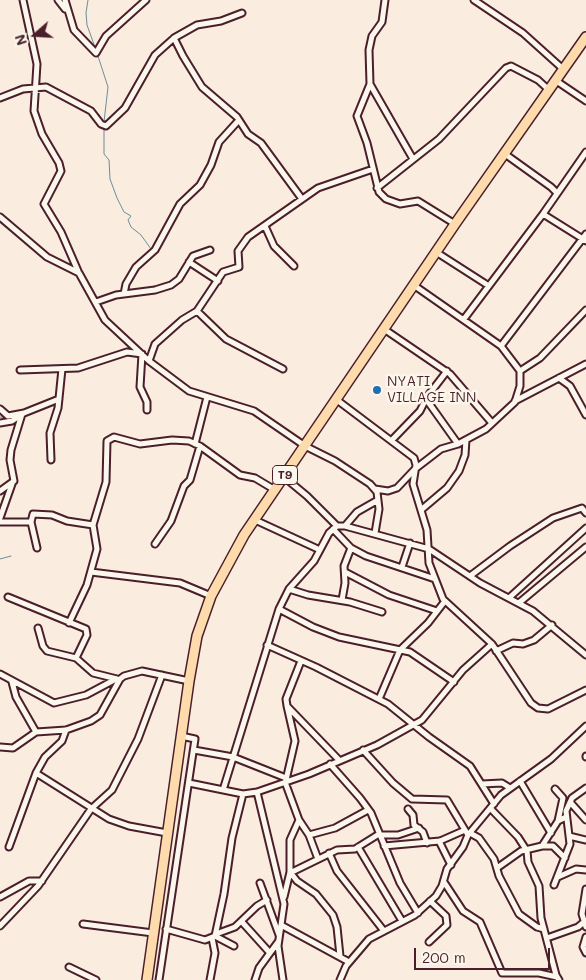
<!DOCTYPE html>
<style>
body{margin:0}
#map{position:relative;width:586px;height:980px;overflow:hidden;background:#faecde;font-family:Mali,sans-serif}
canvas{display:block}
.north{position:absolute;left:10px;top:10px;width:50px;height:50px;-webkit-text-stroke:4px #fbf7ec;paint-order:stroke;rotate:251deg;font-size:14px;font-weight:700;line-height:20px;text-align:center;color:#4a1f2b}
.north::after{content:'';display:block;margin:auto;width:18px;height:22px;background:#4a1f2b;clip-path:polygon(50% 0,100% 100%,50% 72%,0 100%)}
.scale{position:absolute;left:414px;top:948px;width:136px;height:22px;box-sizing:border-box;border:2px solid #4a1f2b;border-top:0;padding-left:6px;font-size:15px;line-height:18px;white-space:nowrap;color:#4a1f2b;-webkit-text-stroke:4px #fbf7ec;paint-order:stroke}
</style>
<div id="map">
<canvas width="586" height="980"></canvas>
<div class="north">N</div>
<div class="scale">200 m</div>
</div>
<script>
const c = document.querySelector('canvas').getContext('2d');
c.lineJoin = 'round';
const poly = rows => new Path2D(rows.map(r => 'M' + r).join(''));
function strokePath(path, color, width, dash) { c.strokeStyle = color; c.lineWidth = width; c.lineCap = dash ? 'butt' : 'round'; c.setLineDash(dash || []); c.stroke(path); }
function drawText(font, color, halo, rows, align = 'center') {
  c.font = font + ' Mali,sans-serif'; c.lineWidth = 5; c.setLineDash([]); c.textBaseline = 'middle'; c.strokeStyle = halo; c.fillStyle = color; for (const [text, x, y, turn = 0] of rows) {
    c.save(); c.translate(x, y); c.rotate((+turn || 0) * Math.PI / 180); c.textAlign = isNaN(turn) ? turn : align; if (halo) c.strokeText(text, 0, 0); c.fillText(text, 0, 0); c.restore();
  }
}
const stream = poly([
 [88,0,86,13,87,25,96,50],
 [97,53,108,87,104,122],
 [104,126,104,154,109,160,110,179,117,198,124,212,131,216,128,220,131,227,141,235,151,249],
 [0,417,11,418],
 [0,559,11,556]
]);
const minor = poly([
 [23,0,37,64,34,111,42,134,59,163,61,171,44,204,61,232,78,271],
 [58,0,65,9],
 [65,0,74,30,96,53,106,36,146,0],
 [385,0,382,22,372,36,369,50,370,84,413,159],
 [474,0,523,33,563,69],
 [174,38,183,56,202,87,237,117,248,134,261,143,302,199],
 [555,80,586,101],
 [370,84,357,116,367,143,379,192,386,199,400,204,418,201,455,224],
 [0,98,23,89,46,87,91,111,101,124,106,126,125,108,155,55,174,38,197,25,221,21,242,13],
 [505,154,551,187,557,193],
 [377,188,439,139,506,68,511,66,538,80,549,90],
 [543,214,586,241],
 [0,217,47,257,79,273,105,320,149,361,189,391,254,411,305,446,335,461,370,484,377,492,379,509,375,533],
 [265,226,274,246,294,266],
 [436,252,489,286],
 [189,262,218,281],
 [124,294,126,284,136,267,155,250,180,204,200,185,211,165,219,142,239,120],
 [96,302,116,295,155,290,171,285,179,279,193,256,210,250],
 [197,311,226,339,283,369],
 [464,319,543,214,586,152],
 [384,329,450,374,492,423],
 [501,346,586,234],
 [149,361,155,344,182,320,197,311,223,272,239,267,238,251,248,237,318,188,373,169],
 [20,370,78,368,127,352,142,354,140,387,147,402,147,410],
 [520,371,540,358,586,310],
 [559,378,570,386,586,415],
 [426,399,458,444],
 [337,400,414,458,416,465,413,484,427,530,429,563,443,599,492,644,531,703,538,708,548,709,586,690],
 [515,401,586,364],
 [0,409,8,416,24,413],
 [0,423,12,421,24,413,59,399],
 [392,440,420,411,427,397,447,371],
 [195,444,207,397],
 [51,460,50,433,58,408,62,369],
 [284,477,307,496,337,526],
 [375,489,388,491,397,488,415,469,441,449,458,444,486,429,515,402,520,386,520,371,501,346,415,286],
 [0,491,14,481,10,460,11,450,22,414],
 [421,510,447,488,459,471,465,455,466,440],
 [0,518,12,484],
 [255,520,320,550],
 [0,522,31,522],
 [345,526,357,512,378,500],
 [333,529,351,548,366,556,435,579],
 [155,544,171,521,184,486,190,480,200,446],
 [37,548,31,522,33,514,52,515,67,521,93,525,106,482,107,441,114,437,140,444,172,440,189,441,200,446,240,475,255,478,275,490],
 [402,567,410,543],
 [91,572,180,583,211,596],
 [345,572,389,595,437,611],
 [470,576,510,546,553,518,582,508,586,513],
 [289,589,308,595,350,602,382,612],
 [8,597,86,629,87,635,76,658],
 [510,597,586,528],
 [342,600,345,583,344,566,351,548],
 [520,602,586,547],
 [279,609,313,627,339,637,410,652,454,682],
 [69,623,87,585,97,549,93,525],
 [38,628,43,646,47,651,76,658,93,673,117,679],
 [267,645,316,667,388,704,429,737,470,766,494,804],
 [496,651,513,643,523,644,534,640,552,625],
 [301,661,286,699,287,706,339,760],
 [0,674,54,703,86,695,116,679],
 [12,682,16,697,36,732],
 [379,699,400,650,428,623,445,601],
 [0,747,13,748,36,732,66,730,91,721,100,715,120,679,124,676,142,671,189,681],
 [194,750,233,757,286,778],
 [363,750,393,783,412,799,447,800,468,835],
 [586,756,586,757],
 [330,764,360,798,371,813,400,883,418,913],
 [36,773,109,819,129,826,167,833],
 [286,780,295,741,287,706],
 [520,781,551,833],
 [285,782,299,820,309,835,318,859],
 [189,783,243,794,257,792,309,774,377,745,422,720,463,670,492,644],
 [482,784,502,783,510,788],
 [555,789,563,798,558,821],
 [223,790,279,609,289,589,314,561,329,533,337,526,345,526,429,549,480,583,533,611,586,655],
 [257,792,284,904,278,946,283,980],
 [570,802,586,820],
 [408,809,413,815,414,825,423,832,427,843],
 [491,809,518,837,527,851,528,862,539,886,541,918,556,975,559,980],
 [470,833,479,838,494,859,499,876,519,914,537,927,544,929],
 [309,835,335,828,368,810],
 [380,835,398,835,419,828],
 [569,836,586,840],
 [439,841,451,865],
 [384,846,440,841,465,830],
 [542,846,558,821,566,817],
 [9,847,36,773,45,757,62,741,66,730],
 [358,847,402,921],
 [329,853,337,871,384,931],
 [497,868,521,851,542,846,553,846,565,858],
 [290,872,297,881,316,894,333,915,337,927,340,956],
 [290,873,337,850,355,849,379,834],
 [558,877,576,869,586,870],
 [444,882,463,911,480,922,502,973,539,973,557,977],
 [260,883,279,935],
 [554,885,570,844,566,811,572,798,586,788],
 [586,889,582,914,586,927],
 [0,897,29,881,42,881],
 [284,897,290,872,290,840,299,820],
 [242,922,270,953],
 [83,924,153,933],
 [281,925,349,962],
 [0,926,38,886,91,809,112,790,138,739,162,675],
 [166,929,205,940,215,936,224,894,232,838,243,794],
 [216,934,235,927,257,906,267,900],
 [215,936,234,946],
 [586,937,583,947,586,953],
 [547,938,578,927,584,922],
 [429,942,447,925,446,916,430,901],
 [69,967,96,980],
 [159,980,195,739,181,736],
 [210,980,215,953,212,938],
 [255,980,259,968,278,942],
 [340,980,346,966,369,939,415,915,436,896,442,886,447,869,463,847,468,835,501,795,551,759,586,726]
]);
const trunk = poly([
 [147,980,189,681,197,636,211,596,244,535,455,224,586,37]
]);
const markers = [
 [377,390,5,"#1f6fb2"]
];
const shields = [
 [285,475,25]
];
const shieldNames = [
 ["T9",285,475]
];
const poiNames = [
 ["NYATI",387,382],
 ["VILLAGE INN",387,398]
];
strokePath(stream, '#6d8c99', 1);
strokePath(minor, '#4a1f2b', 9);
strokePath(trunk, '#4a1f2b', 12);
strokePath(minor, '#fbf7ec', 5);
strokePath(trunk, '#fedbac', 9);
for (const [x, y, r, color] of markers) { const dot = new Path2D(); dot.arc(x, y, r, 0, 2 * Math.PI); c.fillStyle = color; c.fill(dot); strokePath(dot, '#fbf7ec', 2); }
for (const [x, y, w] of shields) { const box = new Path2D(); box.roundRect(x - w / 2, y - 9.5, w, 19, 4); c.fillStyle = '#fbf7ec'; c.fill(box); strokePath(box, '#4a1f2b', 1); }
drawText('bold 12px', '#4a1f2b', null, shieldNames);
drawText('14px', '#4a1f2b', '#fbf7ec', poiNames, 'left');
</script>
